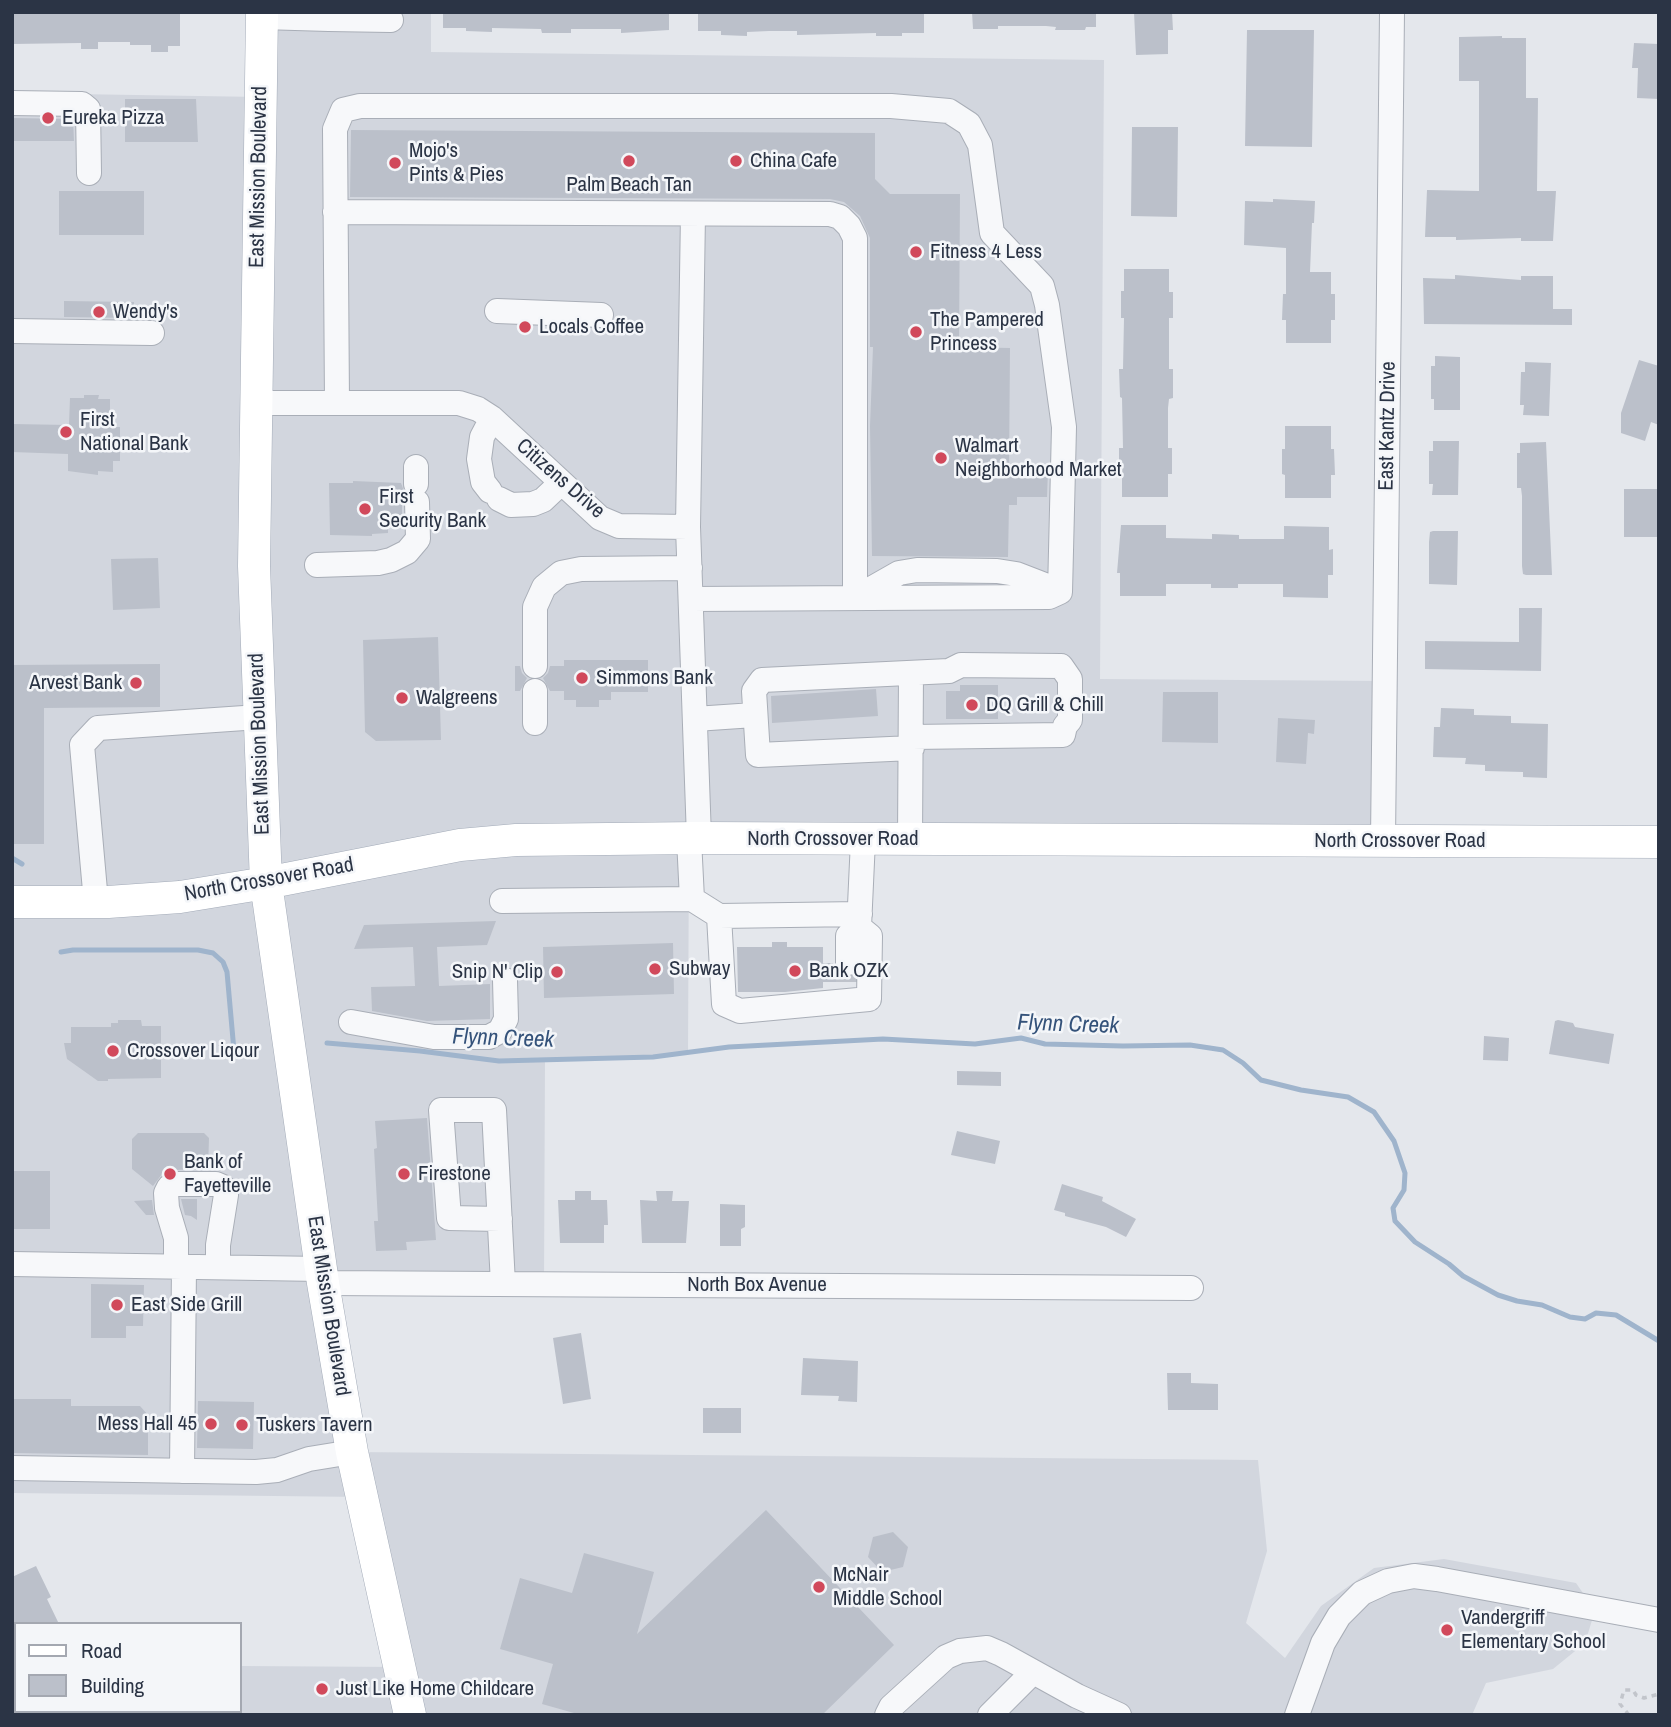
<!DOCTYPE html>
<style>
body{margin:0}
#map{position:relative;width:1671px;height:1727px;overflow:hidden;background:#e4e7ec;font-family:"Archivo Narrow",sans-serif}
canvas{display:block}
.frame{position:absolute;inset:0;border:14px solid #2b3445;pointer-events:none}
.legend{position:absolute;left:14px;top:1622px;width:228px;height:91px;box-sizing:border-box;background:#f4f6f9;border:2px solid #a4a8b1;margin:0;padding:9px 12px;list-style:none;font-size:21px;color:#2b3445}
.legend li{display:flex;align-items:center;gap:14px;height:35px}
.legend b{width:35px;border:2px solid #a4a8b1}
</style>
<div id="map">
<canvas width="1671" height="1727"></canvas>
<div class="frame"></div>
<ul class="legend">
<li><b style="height:9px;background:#fff"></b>Road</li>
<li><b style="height:19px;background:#bbc0ca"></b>Building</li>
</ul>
</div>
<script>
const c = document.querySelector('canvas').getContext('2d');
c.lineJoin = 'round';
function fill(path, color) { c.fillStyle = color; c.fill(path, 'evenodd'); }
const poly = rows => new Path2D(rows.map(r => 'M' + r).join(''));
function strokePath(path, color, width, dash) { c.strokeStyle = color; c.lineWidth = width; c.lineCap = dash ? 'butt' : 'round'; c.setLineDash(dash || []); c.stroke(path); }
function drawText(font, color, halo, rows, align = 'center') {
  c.font = font + ' "Archivo Narrow",sans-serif'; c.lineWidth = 5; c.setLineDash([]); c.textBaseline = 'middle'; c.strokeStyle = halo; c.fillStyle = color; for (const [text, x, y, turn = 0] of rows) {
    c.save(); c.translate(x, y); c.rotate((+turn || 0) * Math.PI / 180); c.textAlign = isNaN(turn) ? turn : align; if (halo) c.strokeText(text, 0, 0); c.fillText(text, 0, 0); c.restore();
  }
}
const built = poly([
 [262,12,431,12,431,52,1104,60,1100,679,1385,681,1383,840,689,839,688,1054,653,1057,545,1060,544,1284,324,1283,353,1452,1258,1460,1267,1551,1246,1623,1285,1658,1321,1606,1374,1568,1444,1559,1576,1583,1585,1596,1593,1617,1585,1643,1553,1669,1486,1683,1472,1715,162,1715,162,1711,240,1711,240,1666,399,1667,362,1497,12,1493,12,93,260,97]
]);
const stream = poly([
 [12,858,22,864],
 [61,952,73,950,198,950,213,953,223,962,227,972,234,1051,240,1055],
 [327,1043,420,1051,499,1061,653,1057,729,1047,883,1039,975,1044,1021,1038,1045,1044,1123,1046,1190,1045,1223,1050,1243,1063,1261,1080,1301,1090,1348,1097,1374,1112,1394,1141,1405,1173,1404,1190,1393,1208,1395,1221,1415,1242,1449,1264,1463,1276,1498,1295,1517,1301,1542,1305,1570,1317,1585,1319,1596,1313,1616,1315,1659,1341]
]);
const building = poly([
 [12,12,180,12,180,46,168,46,168,52,151,52,151,45,130,45,130,42,98,42,98,49,81,49,81,43,12,44],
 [443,12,669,12,669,30,621,33,621,29,571,29,571,33,542,33,541,29,492,28,492,32,466,31,466,28,443,28],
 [698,12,924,12,924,33,902,33,902,36,876,36,876,33,797,35,797,31,769,31,747,32,747,36,721,35,721,31,698,31],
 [972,12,1096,12,1096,27,1086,27,1085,30,1055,30,1056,27,1046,26,998,26,998,29,973,29],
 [1134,12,1172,12,1173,30,1168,30,1168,54,1136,55],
 [1247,30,1314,30,1312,147,1245,146],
 [1502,36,1502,38,1526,38,1526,98,1538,98,1537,191,1556,191,1553,241,1521,241,1521,238,1456,240,1456,237,1425,237,1427,190,1479,191,1479,81,1459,81,1459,37],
 [1634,43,1659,44,1659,99,1637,98,1638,68,1632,68],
 [125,99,196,99,198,142,125,142],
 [12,118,73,119,74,141,12,141],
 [1132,127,1178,127,1177,217,1131,216],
 [351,130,875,133,875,179,890,194,960,194,959,347,1010,348,1009,470,1048,470,1047,497,1017,497,1017,505,1009,505,1008,557,872,556,870,426,873,347,870,347,870,238,860,216,844,202,830,199,350,197],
 [59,191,144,191,144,235,59,235],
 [1273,199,1315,201,1314,223,1312,223,1310,272,1331,272,1331,294,1335,294,1335,320,1331,320,1331,343,1286,343,1286,320,1282,320,1283,294,1286,294,1286,248,1244,245,1245,201,1273,202],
 [1124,269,1169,269,1169,292,1173,292,1173,318,1169,318,1169,369,1173,369,1173,398,1169,399,1168,408,1168,448,1172,448,1172,474,1168,474,1168,497,1122,497,1122,474,1119,474,1119,448,1123,448,1122,398,1120,397,1119,369,1123,369,1124,318,1121,318,1121,291,1124,291],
 [1455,275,1521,280,1521,276,1553,276,1553,309,1572,309,1572,325,1424,324,1423,278,1455,279],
 [64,301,134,302,134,318,64,317],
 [1435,356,1460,357,1460,410,1434,410,1434,399,1431,399,1431,366,1435,366],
 [1639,360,1659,366,1659,425,1651,422,1645,441,1621,433,1621,413],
 [1525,362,1551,363,1549,416,1523,415,1524,405,1520,405,1521,372,1525,372],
 [84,395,99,395,98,399,110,399,110,417,114,417,114,427,120,427,120,461,113,461,113,472,98,471,98,475,68,471,68,454,12,452,12,424,69,425,70,398,84,398],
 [1285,426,1331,426,1331,449,1334,449,1335,475,1331,475,1331,498,1285,498,1285,475,1282,474,1282,449,1285,449],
 [1433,441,1459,441,1458,495,1432,495,1433,484,1429,484,1429,451,1433,451],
 [1546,442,1552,575,1526,575,1523,574,1522,566,1522,496,1521,488,1517,488,1517,453,1520,453,1520,443],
 [353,481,401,483,405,494,402,503,402,515,392,515,392,518,388,518,388,533,372,534,372,536,330,535,329,483,353,483],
 [1624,489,1659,489,1659,537,1624,537],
 [1121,525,1166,525,1166,538,1212,539,1212,534,1239,535,1239,539,1284,539,1284,526,1329,527,1329,550,1333,549,1333,575,1328,575,1328,598,1283,597,1283,584,1238,584,1238,588,1211,588,1211,584,1166,584,1166,596,1120,596,1120,573,1117,573],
 [1433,531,1458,531,1457,585,1429,584,1429,542,1430,532],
 [158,558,160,608,113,610,111,559],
 [1519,608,1542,608,1541,671,1425,669,1425,641,1519,642],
 [438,637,441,740,376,741,365,732,363,640],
 [564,660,648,660,648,692,611,692,611,700,599,700,599,707,576,707,576,700,564,700,564,691,550,691,543,678,548,673,550,666,564,666],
 [160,664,160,707,44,708,44,844,14,844,12,665],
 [515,666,520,666,522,673,527,678,520,691,515,691],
 [960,685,998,685,998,719,946,719,946,691,960,691],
 [876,689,878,716,772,723,771,696],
 [1163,692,1218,692,1218,743,1162,742],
 [1441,708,1474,709,1474,715,1511,716,1511,723,1548,724,1547,778,1523,777,1523,772,1485,771,1485,765,1465,764,1466,758,1433,757,1434,727,1440,727],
 [1278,718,1315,720,1314,734,1308,733,1306,764,1276,762],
 [496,921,487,945,437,947,439,986,490,984,490,1019,427,1021,372,1011,371,987,415,986,413,947,354,949,364,925],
 [772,942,787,942,787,947,823,947,823,963,833,963,836,971,841,976,854,976,854,982,823,982,823,988,785,992,738,992,737,947,772,947],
 [673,943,674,994,544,998,543,947],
 [118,1020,141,1020,142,1026,161,1026,161,1078,108,1079,108,1081,98,1081,67,1059,64,1043,71,1043,71,1027,111,1027,111,1023,118,1023],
 [1558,1020,1573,1023,1575,1027,1614,1034,1609,1064,1549,1054,1555,1021],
 [1484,1036,1509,1038,1508,1061,1483,1060],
 [957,1071,1001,1072,1001,1086,957,1085],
 [427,1118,436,1240,406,1242,407,1250,376,1251,374,1221,378,1221,374,1149,377,1148,375,1121],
 [957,1131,1000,1141,995,1164,951,1155],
 [138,1133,204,1133,209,1138,208,1169,171,1170,162,1174,153,1186,132,1169,132,1139],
 [12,1171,50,1171,50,1229,12,1229],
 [1062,1184,1103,1197,1102,1201,1136,1219,1126,1237,1106,1227,1065,1216,1065,1213,1054,1210],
 [575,1191,591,1191,591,1200,607,1200,608,1225,604,1225,604,1243,560,1243,558,1200,575,1200],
 [656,1191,673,1191,672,1201,689,1201,686,1243,642,1243,640,1200,657,1201],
 [181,1199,197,1199,197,1220,191,1216,185,1215],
 [152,1200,154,1215,146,1215,134,1201],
 [720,1204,745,1205,745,1227,741,1229,741,1246,720,1246],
 [91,1284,144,1285,143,1326,126,1326,126,1338,91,1338],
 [581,1333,591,1399,563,1404,553,1338],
 [803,1358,858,1361,857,1402,838,1401,839,1396,801,1395],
 [1167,1373,1191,1373,1191,1383,1218,1384,1218,1410,1168,1410],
 [12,1399,71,1399,71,1406,140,1406,148,1415,148,1455,12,1453],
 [198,1401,254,1402,253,1449,197,1448],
 [703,1408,741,1408,741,1433,703,1433],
 [766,1510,894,1645,822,1715,581,1715,542,1704,553,1664,500,1649,520,1578,572,1593,584,1553,654,1572,637,1634],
 [893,1532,908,1547,903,1567,882,1572,868,1557,873,1537],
 [36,1566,51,1597,47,1599,59,1624,12,1624,12,1577]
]);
const minorTunnel = poly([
 [848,982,848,963]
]);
const path = poly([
 [454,1714,455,1715],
 [1629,1715,1620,1704,1624,1690,1633,1690,1636,1695,1644,1698,1659,1694]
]);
const minor = poly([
 [262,17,329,19,333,12],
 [329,19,391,20],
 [12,103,82,104,88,109,89,173],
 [335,212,830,214,840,217,849,226,855,238,855,598,899,573,917,570,997,571,1016,574,1060,591],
 [497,311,601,315],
 [12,331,152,333],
 [255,403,459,403,478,409,492,418,600,518,619,526,688,527,699,838],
 [337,403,335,129,343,110,360,106,891,106,949,111,969,124,980,145,992,233,1042,286,1047,305,1064,427,1060,592,1049,597,691,599],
 [416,467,416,484],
 [490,491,483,482,479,459,482,437,492,418],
 [499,499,511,505,533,504,543,500,561,483],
 [688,527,693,214],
 [317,565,378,563,391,560,407,552,418,539,417,502],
 [535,666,535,607,544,587,561,573,581,569,690,568],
 [695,719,754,715],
 [535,723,535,691],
 [912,748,758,755,754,691,762,680,949,671,961,665,1061,666,1070,679,1070,720,1065,726,1063,735,912,737],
 [910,840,911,673],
 [1383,840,1392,12],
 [692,899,719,916,724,1004,740,1011,869,999,870,936,859,927],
 [502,901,692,899,689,839],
 [96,902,82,745,98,728,259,717],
 [719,916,860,914],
 [848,963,848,936,859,927,863,840],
 [351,1022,434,1037,489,1037,500,1031,506,1019,505,980],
 [500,1219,449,1218,441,1110,494,1110,503,1284],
 [12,1264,321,1269],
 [176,1266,176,1238,167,1208,166,1193,169,1187,176,1184,216,1184,223,1187,226,1195,218,1245,218,1267],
 [323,1283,1191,1288],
 [12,1468,256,1472,277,1470,309,1459,352,1452],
 [182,1471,184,1267],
 [887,1715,891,1707,946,1657,960,1651,987,1648,1001,1654,1077,1696,1119,1715],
 [990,1715,1033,1672],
 [1297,1715,1323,1643,1339,1616,1362,1593,1388,1581,1414,1576,1437,1579,1659,1620]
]);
const major = poly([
 [262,12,254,566,266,883,323,1283,352,1452,410,1715],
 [12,902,108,902,180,897,266,883,460,845,516,840,699,838,1659,842]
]);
const markers = [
 [48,118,7,"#d1495b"],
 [629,161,7,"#d1495b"],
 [736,161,7,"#d1495b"],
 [395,163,7,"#d1495b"],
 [916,252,7,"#d1495b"],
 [99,312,7,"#d1495b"],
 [525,327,7,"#d1495b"],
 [916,332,7,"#d1495b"],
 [66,432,7,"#d1495b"],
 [941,458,7,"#d1495b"],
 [365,509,7,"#d1495b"],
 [582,678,7,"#d1495b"],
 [136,683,7,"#d1495b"],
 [402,698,7,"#d1495b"],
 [972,705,7,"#d1495b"],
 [655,969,7,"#d1495b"],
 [795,971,7,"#d1495b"],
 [557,972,7,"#d1495b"],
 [113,1051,7,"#d1495b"],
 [170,1174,7,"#d1495b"],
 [404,1174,7,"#d1495b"],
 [117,1305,7,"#d1495b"],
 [211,1424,7,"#d1495b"],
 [242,1425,7,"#d1495b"],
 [819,1587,7,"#d1495b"],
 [1447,1630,7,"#d1495b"],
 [322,1689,7,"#d1495b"]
];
const poiNames = [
 ["Eureka Pizza",62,118],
 ["Mojo's",409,151],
 ["Pints & Pies",409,175],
 ["China Cafe",750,161],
 ["Palm Beach Tan",629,185,"center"],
 ["Fitness 4 Less",930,252],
 ["Wendy's",113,312],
 ["The Pampered",930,320],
 ["Princess",930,344],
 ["Locals Coffee",539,327],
 ["First",80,420],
 ["National Bank",80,444],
 ["Walmart",955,446],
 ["Neighborhood Market",955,470],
 ["First",379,497],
 ["Security Bank",379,521],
 ["Simmons Bank",596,678],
 ["Arvest Bank",122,683,"right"],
 ["Walgreens",416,698],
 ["DQ Grill & Chill",986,705],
 ["Subway",669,969],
 ["Bank OZK",809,971],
 ["Snip N' Clip",543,972,"right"],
 ["Crossover Liqour",127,1051],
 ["Bank of",184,1162],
 ["Fayetteville",184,1186],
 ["Firestone",418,1174],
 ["East Side Grill",131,1305],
 ["Mess Hall 45",197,1424,"right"],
 ["Tuskers Tavern",256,1425],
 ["McNair",833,1575],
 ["Middle School",833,1599],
 ["Vandergriff",1461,1618],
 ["Elementary School",1461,1642],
 ["Just Like Home Childcare",336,1689]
];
const streetNames = [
 ["East Mission Boulevard",259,177,-89],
 ["East Kantz Drive",1388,426,-89],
 ["Citizens Drive",560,479,41],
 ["East Mission Boulevard",260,744,-92],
 ["North Crossover Road",833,839],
 ["North Crossover Road",1400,841],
 ["North Crossover Road",269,880,-10],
 ["North Box Avenue",757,1285],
 ["East Mission Boulevard",328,1306,81]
];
const waterNames = [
 ["Flynn Creek",1068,1025,2],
 ["Flynn Creek",503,1039,2]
];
fill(built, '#d2d6de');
strokePath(stream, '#9fb4cc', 5);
fill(building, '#bbc0ca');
strokePath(minorTunnel, '#bfc3cb', 24, [24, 12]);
strokePath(minor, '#a9aeb7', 26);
strokePath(major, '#a3abb8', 33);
strokePath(path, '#c2c5cb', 3.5, [5, 5]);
strokePath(minor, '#f7f8fa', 24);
strokePath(major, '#fff', 32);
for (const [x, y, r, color] of markers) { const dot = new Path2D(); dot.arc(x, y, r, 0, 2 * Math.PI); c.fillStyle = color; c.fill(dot); strokePath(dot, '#f4f6f9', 2.5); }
drawText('21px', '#2b3445', '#f4f6f9', poiNames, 'left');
drawText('21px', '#2b3445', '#f4f6f9', streetNames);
drawText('italic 23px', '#34527a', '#f4f6f9', waterNames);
</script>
